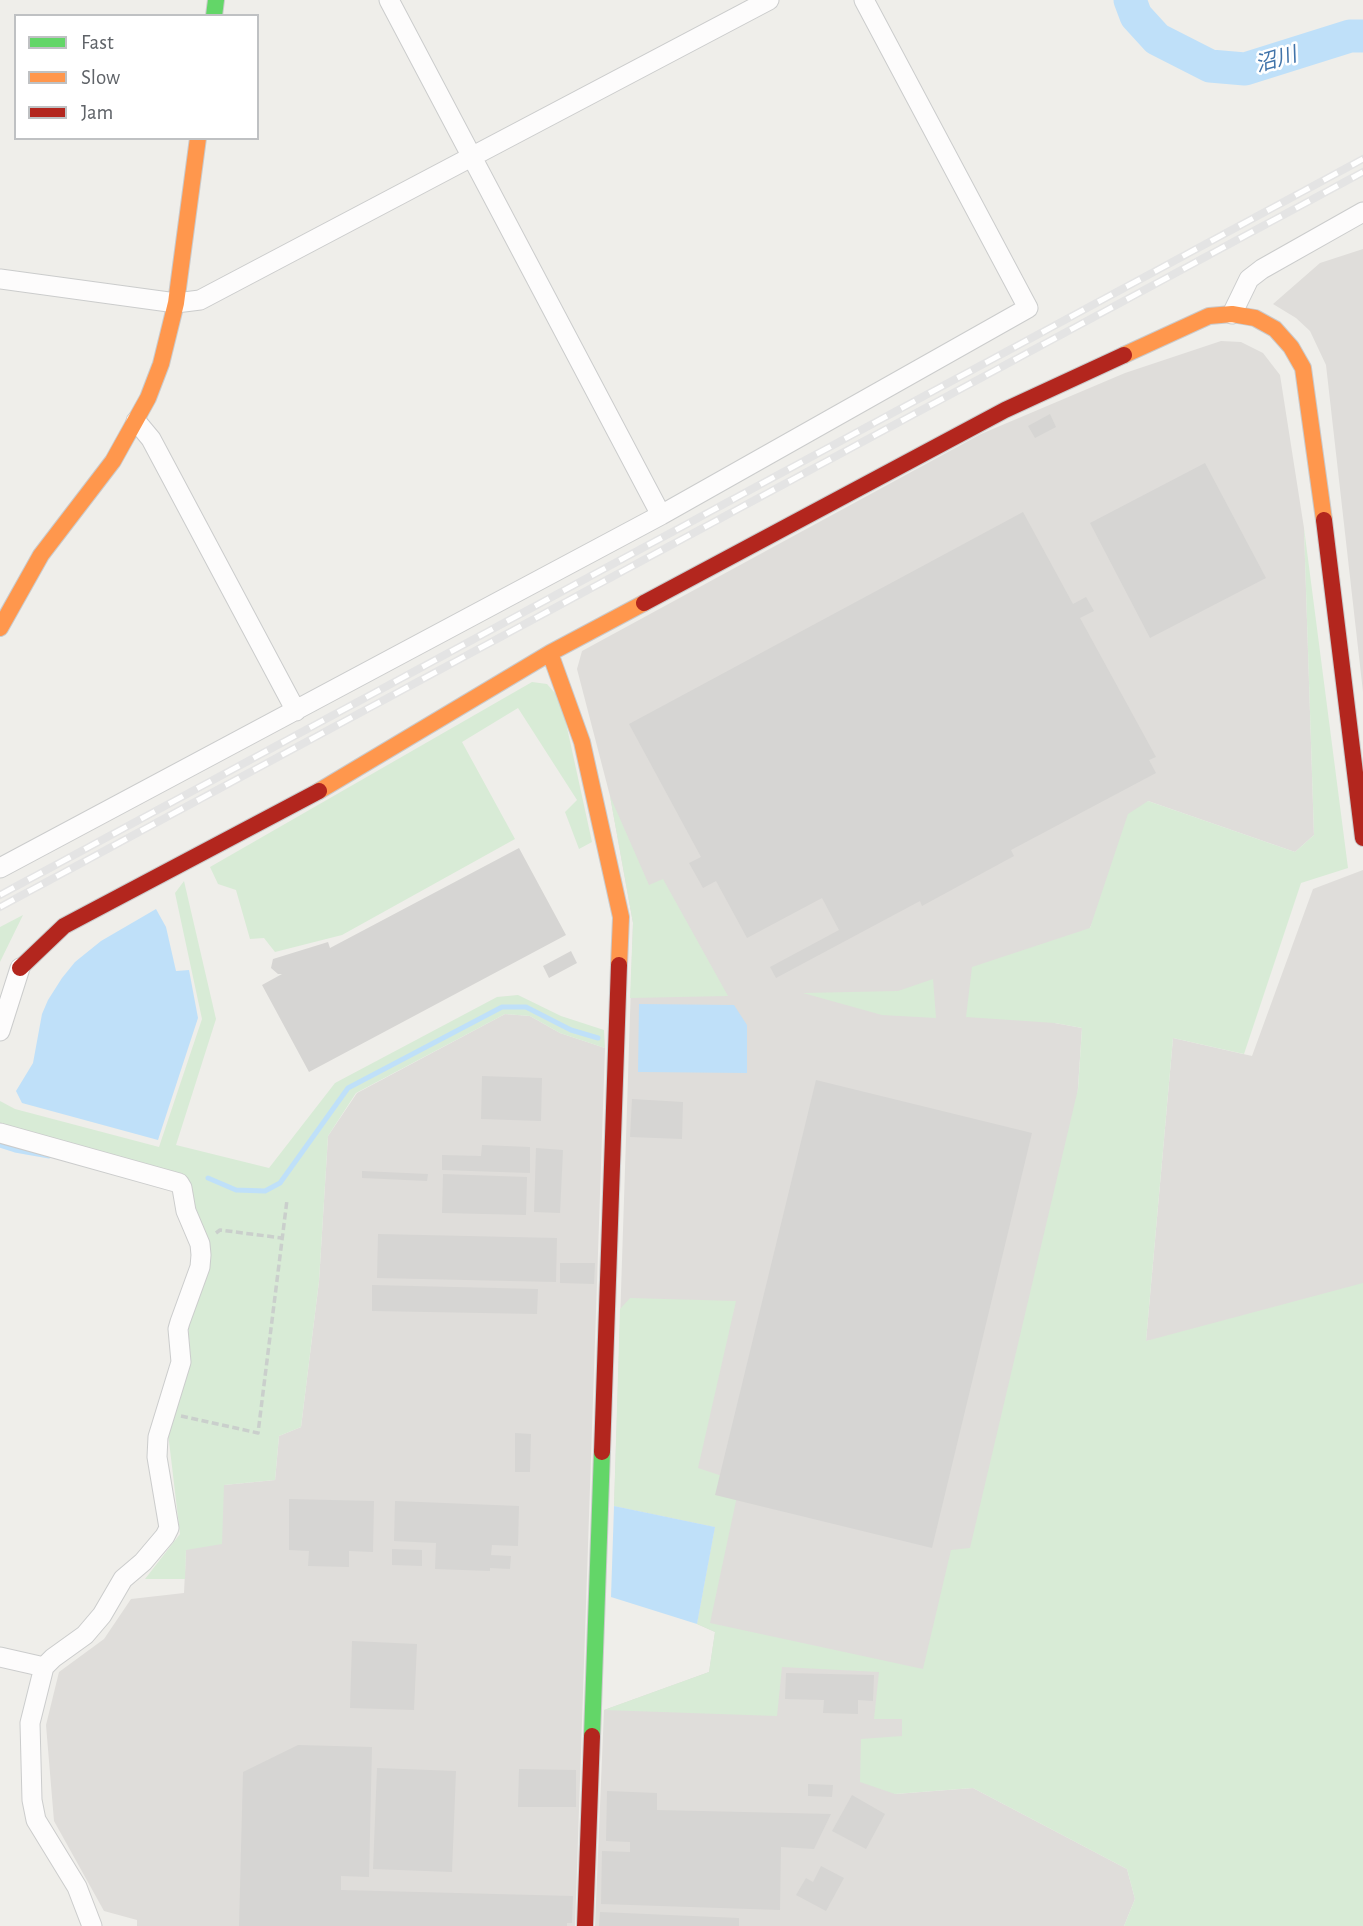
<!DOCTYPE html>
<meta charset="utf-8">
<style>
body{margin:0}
#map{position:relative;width:1363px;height:1926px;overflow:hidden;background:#efeeea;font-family:"Alegreya Sans",sans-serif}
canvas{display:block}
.legend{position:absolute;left:14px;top:14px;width:245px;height:126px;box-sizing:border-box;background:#fff;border:2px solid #bfc1c3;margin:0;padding:9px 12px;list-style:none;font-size:21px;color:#5f6368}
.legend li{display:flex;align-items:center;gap:14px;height:35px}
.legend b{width:35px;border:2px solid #bfc1c3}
</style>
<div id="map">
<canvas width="1363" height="1926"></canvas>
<ul class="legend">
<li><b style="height:9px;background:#63d668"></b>Fast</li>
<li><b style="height:9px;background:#ff974d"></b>Slow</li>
<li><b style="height:9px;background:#b3261e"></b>Jam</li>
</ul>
</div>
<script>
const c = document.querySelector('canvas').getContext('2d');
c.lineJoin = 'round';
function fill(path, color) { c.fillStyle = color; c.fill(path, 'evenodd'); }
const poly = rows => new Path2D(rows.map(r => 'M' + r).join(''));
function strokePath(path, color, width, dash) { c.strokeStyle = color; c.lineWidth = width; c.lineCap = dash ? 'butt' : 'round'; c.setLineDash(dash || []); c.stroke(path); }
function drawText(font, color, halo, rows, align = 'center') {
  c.font = font + ' "Alegreya Sans","Noto Sans JP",sans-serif'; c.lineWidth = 5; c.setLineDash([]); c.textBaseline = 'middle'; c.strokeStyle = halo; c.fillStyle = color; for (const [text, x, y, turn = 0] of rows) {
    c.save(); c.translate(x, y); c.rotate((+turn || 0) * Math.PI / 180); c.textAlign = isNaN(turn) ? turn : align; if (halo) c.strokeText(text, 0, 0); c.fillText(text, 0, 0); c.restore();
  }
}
const industrial = poly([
 [1363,249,1363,692,1326,365,1310,331,1296,318,1273,304,1320,263],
 [1221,341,1241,342,1263,353,1280,375,1304,528,1314,835,1295,852,1148,801,1090,928,1055,1023,1082,1028,1058,1384,927,1735,861,1740,895,1794,973,1788,1127,1869,1135,1899,1124,1926,595,1926,604,1710,709,1672,715,1632,697,1624,715,1527,614,1506,633,923,610,796,577,669,582,651,981,434,1125,373],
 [1363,870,1363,1317,1146,1341,1173,1038,1252,1056,1313,889],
 [505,1014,530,1016,560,1033,605,1048,575,1926,137,1926,137,1920,104,1911,54,1821,46,1725,59,1672,104,1639,131,1599,184,1593,186,1550,224,1485,275,1480,279,1436,301,1427,319,1281,328,1136,357,1093]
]);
const green = poly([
 [1304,528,1348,868,1301,883,1244,1054,1173,1038,1146,1341,1363,1283,1363,1926,1124,1926,1135,1899,1127,1869,973,1788,895,1794,860,1782,861,1739,902,1736,902,1719,874,1719,879,1672,782,1667,777,1716,604,1710,709,1672,715,1632,697,1624,715,1527,614,1506,620,1309,630,1298,736,1301,698,1468,740,1482,710,1623,923,1669,951,1550,970,1548,1078,1089,1082,1028,1055,1023,966,1017,972,967,1090,928,1128,814,1148,801,1295,852,1314,835],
 [532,682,547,684,561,700,592,842,579,849,565,812,577,800,518,708,462,742,515,839,342,935,275,952,264,938,250,939,236,890,218,884,210,867],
 [610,796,649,885,663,879,728,996,630,998,633,923],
 [184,881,216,1019,176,1145,269,1168,335,1083,497,997,518,995,561,1016,604,1030,605,1048,560,1033,530,1016,505,1014,356,1093,328,1136,319,1281,301,1427,279,1436,275,1480,224,1485,222,1544,186,1550,185,1579,145,1579,180,1534,168,1433,191,1362,188,1325,210,1257,187,1178,0,1127,0,1101,15,1109,159,1147,202,1019,175,893],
 [23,915,0,962,0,927],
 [933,979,936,1018,882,1015,803,993,898,991]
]);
const water = poly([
 [156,909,166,927,176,971,189,970,198,1018,158,1140,22,1103,16,1091,33,1063,42,1014,48,1000,62,978,75,962,101,941],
 [639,1004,734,1005,747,1025,747,1073,638,1072],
 [614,1506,715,1527,697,1624,611,1597]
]);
const stream = poly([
 [0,1145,15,1150,49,1156],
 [208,1178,236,1190,265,1191,280,1183,348,1088,502,1007,526,1007,571,1030,598,1038]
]);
const river = poly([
 [1130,0,1136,16,1157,39,1210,66,1245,69,1350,36,1363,36]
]);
const building = poly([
 [1050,414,1056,427,1035,438,1028,426],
 [1205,463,1266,578,1150,638,1090,523],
 [1023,512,1073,604,1086,597,1094,611,1080,618,1156,757,1149,760,1156,773,1011,850,1014,856,922,906,920,901,776,978,770,967,839,930,822,898,747,938,716,881,703,888,689,863,701,857,629,724],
 [519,848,566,935,309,1072,262,985,282,974,278,974,271,968,273,959,328,942,330,948],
 [571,951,577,963,549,978,543,966],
 [482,1076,542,1078,541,1121,481,1119],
 [816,1080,1032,1133,932,1548,715,1495],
 [632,1099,683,1102,682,1139,630,1137],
 [482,1145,530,1147,530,1173,442,1170,442,1155,481,1156],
 [536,1148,563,1150,560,1213,534,1212],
 [362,1171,428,1174,427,1181,362,1178],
 [443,1174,527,1177,526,1215,442,1213],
 [378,1234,557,1238,556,1282,377,1278],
 [560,1263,595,1263,594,1284,560,1283],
 [372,1285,538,1289,537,1314,372,1311],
 [515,1433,531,1434,530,1472,515,1472],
 [289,1499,374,1501,373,1552,349,1551,349,1567,308,1566,309,1551,289,1550],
 [395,1501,519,1506,518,1546,492,1545,491,1555,511,1556,510,1569,490,1568,490,1571,435,1569,436,1543,394,1541],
 [392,1549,422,1550,422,1566,392,1565],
 [352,1641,417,1644,414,1710,350,1708],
 [786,1673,874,1675,873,1701,858,1700,858,1714,823,1713,824,1700,785,1699],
 [298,1745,372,1747,369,1877,341,1876,341,1890,573,1896,572,1923,567,1923,567,1926,239,1926,243,1772],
 [377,1768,456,1771,452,1872,373,1869],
 [519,1769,576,1770,576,1807,518,1807],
 [808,1784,833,1785,832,1797,808,1796],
 [607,1791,657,1793,657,1810,831,1814,814,1849,781,1847,780,1910,601,1904,602,1851,630,1852,630,1842,606,1841],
 [852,1795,885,1814,866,1849,832,1831],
 [821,1866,844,1878,826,1911,796,1895,806,1878,813,1882],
 [600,1912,739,1918,739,1926,599,1926]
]);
const path = poly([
 [216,1233,220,1230,282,1238],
 [181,1416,258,1433,287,1200]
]);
const street = poly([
 [389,0,661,515],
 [0,279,176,303,200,300,769,0],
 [1232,314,1249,279,1262,269,1363,212],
 [136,421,151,439,296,711],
 [0,868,661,515,1028,308,864,0],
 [0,1031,20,968],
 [0,1133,179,1183,182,1188,186,1211,200,1244,201,1255,200,1267,180,1322,178,1329,181,1362,158,1437,157,1457,169,1528,165,1536,143,1562,123,1579,102,1615,85,1635,53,1658,44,1667,30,1723,32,1800,36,1820,77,1887,92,1926],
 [0,1657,44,1667]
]);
const fast = poly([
 [214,16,216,0],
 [592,1736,602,1452]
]);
const slow = poly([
 [1124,355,1209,316,1232,314,1255,318,1275,329,1291,347,1303,368,1324,520],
 [0,628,41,555,113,461,148,398,161,364,176,303,198,138],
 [550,653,582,742,621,917,619,965],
 [319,791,550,653,644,603]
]);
const jam = poly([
 [1324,520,1363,838],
 [644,603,1005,410,1124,355],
 [20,968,64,926,319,791],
 [602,1452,619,965],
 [585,1926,592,1736]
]);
const rail = poly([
 [0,895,1363,159],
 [0,907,1363,172]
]);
const waterNames = [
 ["沼川",1276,60,-16]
];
fill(industrial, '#dfddda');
fill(green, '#d8ebd6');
fill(water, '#bfe0f9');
strokePath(stream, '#bfe0f9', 5);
strokePath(river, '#bfe0f9', 33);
fill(building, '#d6d5d3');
strokePath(street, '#cbcccc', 21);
strokePath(fast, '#cacacb', 18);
strokePath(slow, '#cacacb', 18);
strokePath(jam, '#cacacb', 18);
strokePath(path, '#cacfcc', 3.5, [7, 3.5]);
strokePath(street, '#fdfcfc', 19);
strokePath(fast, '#63d668', 16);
strokePath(slow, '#ff974d', 16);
strokePath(jam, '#b3261e', 16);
strokePath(rail, '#e4e4e4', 8);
strokePath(rail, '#fff', 5, [16]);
drawText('italic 21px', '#4174aa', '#fff', waterNames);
</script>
